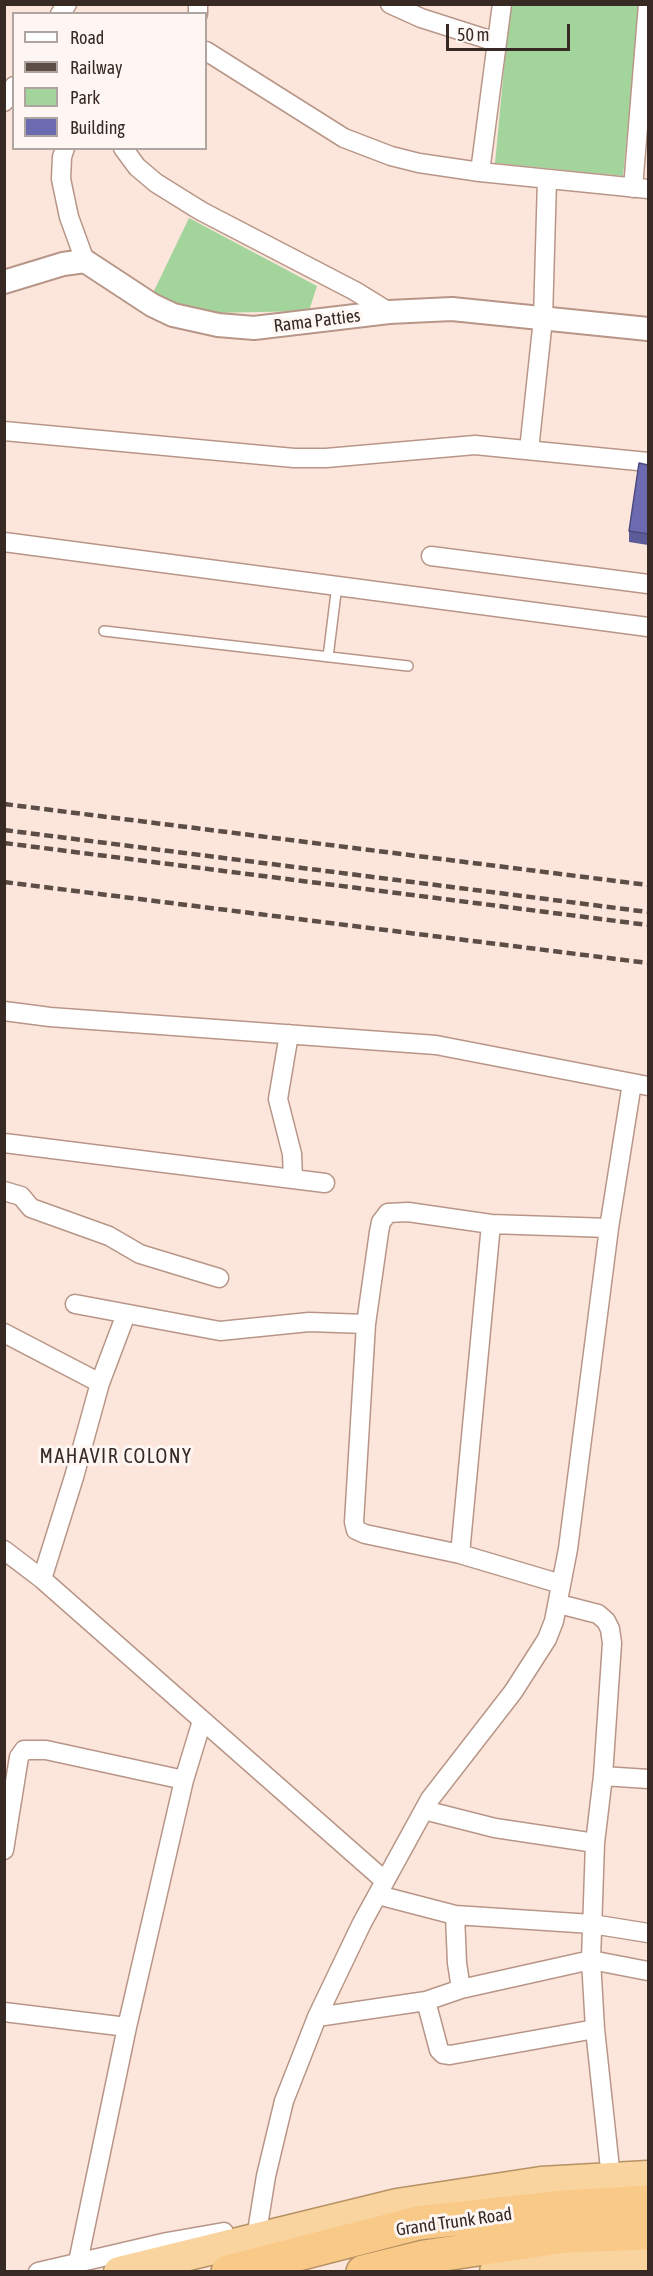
<!DOCTYPE html>
<style>
body{margin:0}
#map{position:relative;width:653px;height:2276px;overflow:hidden;background:#fce6dc;font-family:"Asap Condensed",sans-serif}
canvas{display:block}
.frame{position:absolute;inset:0;border:6px solid #372923;pointer-events:none}
.legend{position:absolute;left:12px;top:12px;width:195px;height:138px;box-sizing:border-box;background:#fef6f3;border:2px solid #aea4a0;margin:0;padding:8px 10px;list-style:none;font-size:18px;color:#372923}
.legend li{display:flex;align-items:center;gap:12px;height:30px}
.legend b{width:30px;border:2px solid #aea4a0}
.scale{position:absolute;left:446px;top:24px;width:124px;height:27px;box-sizing:border-box;border:3px solid #372923;border-top:0;padding-left:8px;font-size:18px;line-height:21px;white-space:nowrap;color:#372923;-webkit-text-stroke:4px #fef6f3;paint-order:stroke}
</style>
<div id="map">
<canvas width="653" height="2276"></canvas>
<div class="frame"></div>
<ul class="legend">
<li><b style="height:8px;background:#fff"></b>Road</li>
<li><b style="height:8px;background:#5c4d46"></b>Railway</li>
<li><b style="height:16px;background:#a3d49c"></b>Park</li>
<li><b style="height:16px;background:#6c6bb2"></b>Building</li>
</ul>
<div class="scale">50 m</div>
</div>
<script>
const c = document.querySelector('canvas').getContext('2d');
c.lineJoin = 'round';
function fill(path, color) { c.fillStyle = color; c.fill(path, 'evenodd'); }
const poly = rows => new Path2D(rows.map(r => 'M' + r).join(''));
function strokePath(path, color, width, dash) { c.strokeStyle = color; c.lineWidth = width; c.lineCap = dash ? 'butt' : 'round'; c.setLineDash(dash || []); c.stroke(path); }
function drawText(font, color, halo, rows, align = 'center') {
  c.font = font + ' "Asap Condensed",sans-serif'; c.lineWidth = 6; c.setLineDash([]); c.textBaseline = 'middle'; c.strokeStyle = halo; c.fillStyle = color; for (const [text, x, y, turn = 0] of rows) {
    c.save(); c.translate(x, y); c.rotate((+turn || 0) * Math.PI / 180); c.textAlign = isNaN(turn) ? turn : align; if (halo) c.strokeText(text, 0, 0); c.fillText(text, 0, 0); c.restore();
  }
}
const green = poly([
 [510,5,640,5,623,176,495,163],
 [189,218,317,286,309,311,209,313,152,295]
]);
const service = poly([
 [104,631,408,666],
 [328,657,337,585]
]);
const minor = poly([
 [390,4,421,18,496,42],
 [60,14,67,4],
 [198,14,198,4],
 [206,51,344,138,391,156,419,163,480,172,648,189],
 [4,102,14,86],
 [65,148,62,157,61,179,69,217,85,261],
 [123,148,137,167,156,183,201,211,355,291,389,312],
 [480,172,502,4],
 [633,188,648,4],
 [4,431,294,458,326,458,475,445,648,462],
 [529,450,543,319,547,179],
 [4,542,648,627],
 [431,556,648,584],
 [4,1011,50,1017,436,1045,648,1086],
 [289,1034,278,1099,292,1154,293,1179],
 [4,1143,325,1183],
 [4,1191,21,1196,31,1208,109,1236,140,1254,219,1278],
 [75,1304,220,1331,309,1322,366,1324],
 [4,1333,100,1383],
 [4,1550,42,1579,385,1881],
 [460,1554,491,1224],
 [42,1579,74,1477,100,1383,126,1314],
 [561,1584,460,1554,365,1534,356,1530,354,1522,366,1324,379,1232,381,1222,388,1213,408,1212,491,1224,609,1228],
 [559,1604,598,1614,606,1621,610,1629,612,1643,603,1776,595,1843,591,1960,595,2029,611,2178],
 [603,1776,648,1779],
 [424,1810,495,1828,595,1843],
 [4,1850,19,1757,24,1750,46,1750,184,1780],
 [378,1895,455,1915,592,1924,648,1933],
 [455,1915,457,1963,461,1989],
 [426,2001,439,2050,443,2054,450,2055,595,2029],
 [4,2012,127,2027],
 [317,2017,426,2001,461,1989,591,1960,648,1971],
 [256,2238,266,2176,284,2101,317,2017,362,1923,430,1799,513,1692,547,1639,554,1621,568,1549,609,1228,632,1083],
 [78,2262,127,2027,184,1780,202,1721],
 [38,2272,167,2242,224,2232]
]);
const tertiary = poly([
 [4,282,63,264,85,261,152,305,173,315,218,325,254,328,389,312,452,309,648,329]
]);
const trunk = poly([
 [119,2272,397,2204,541,2182,648,2176],
 [495,2272,567,2261,648,2259]
]);
const motorway = poly([
 [228,2272,418,2223,564,2207,648,2202],
 [363,2272,424,2257,566,2236,648,2233]
]);
const rail = poly([
 [4,804,648,885],
 [4,830,648,912],
 [4,843,648,925],
 [4,882,648,963]
]);
const wall = poly([
 [648,465,648,545,629,542,629,531]
]);
const building = poly([
 [639,463,648,465,648,534,629,531,639,463]
]);
const streetNames = [
 ["Rama Patties",317,321,-7],
 ["Grand Trunk Road",454,2222,-8]
];
const neighbourhoodNames = [
 ["MAHAVIR COLONY",116,1457]
];
fill(green, '#a3d49c');
strokePath(service, '#b89687', 12);
strokePath(minor, '#b89687', 21);
strokePath(tertiary, '#b89687', 26);
strokePath(trunk, '#b59164', 33);
strokePath(motorway, '#b59164', 36);
strokePath(service, '#fff', 9);
strokePath(minor, '#fff', 18);
strokePath(tertiary, '#fff', 22);
strokePath(trunk, '#fad49f', 30);
strokePath(motorway, '#f9c987', 33);
strokePath(rail, '#5c4d46', 4.5, [9, 4.5]);
fill(wall, '#5d5c99');
fill(building, '#6c6bb2');
strokePath(building, '#4c4b7d', 1.5);
drawText('18px', '#372923', '#fef6f3', streetNames);
c.letterSpacing = '1.5px';
drawText('20px', '#372923', '#fef6f3', neighbourhoodNames);
c.letterSpacing = '0px';
</script>
